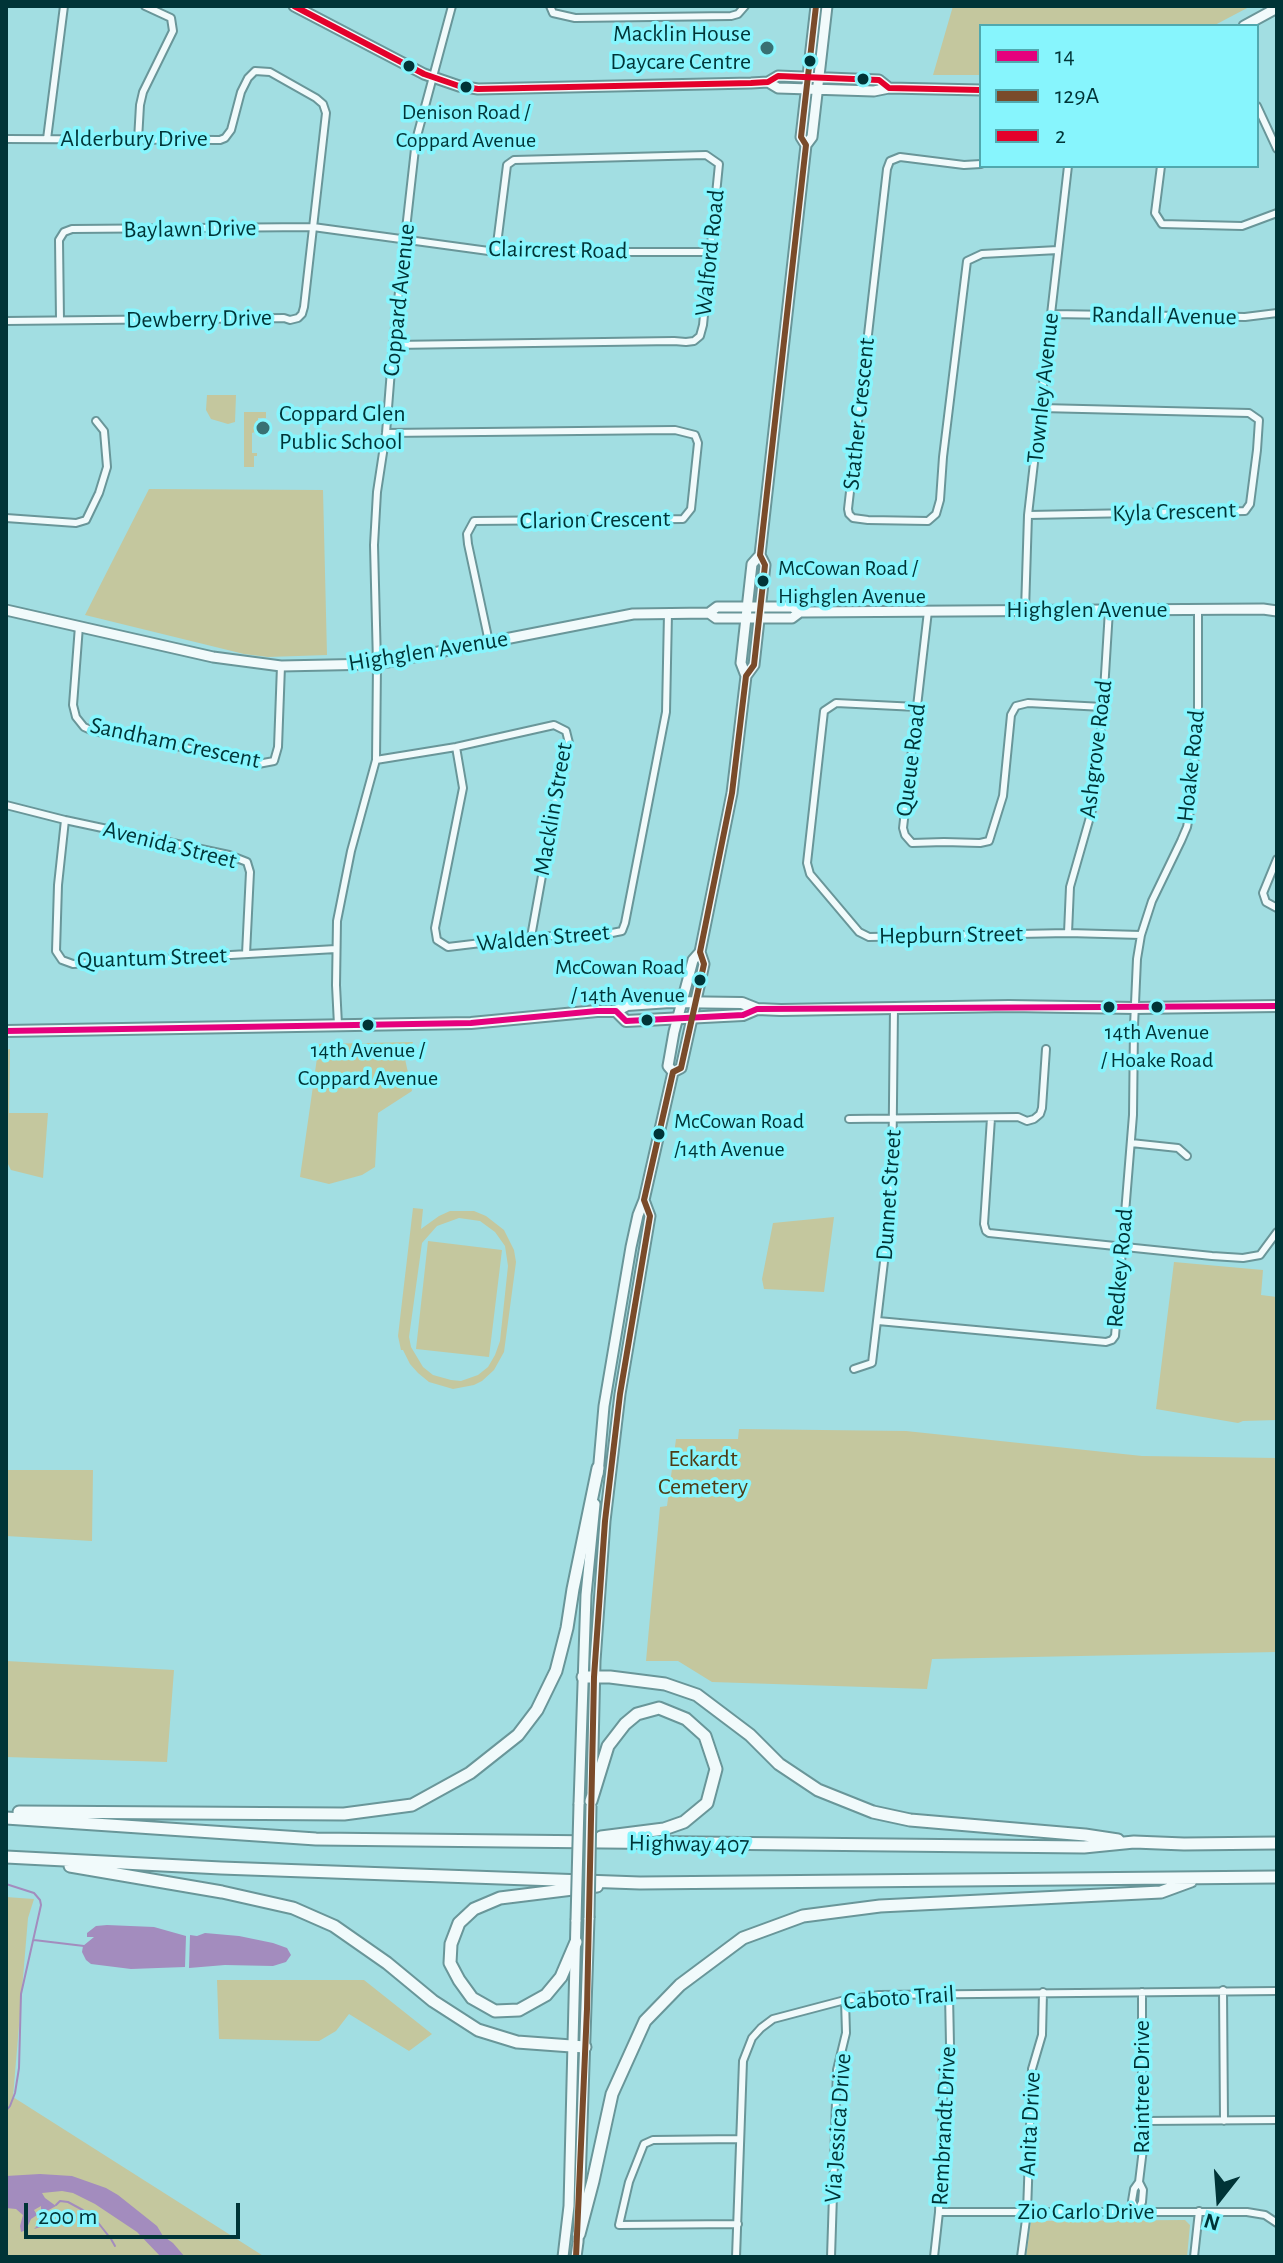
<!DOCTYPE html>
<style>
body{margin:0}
#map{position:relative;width:1283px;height:2263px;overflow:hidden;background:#a2dee2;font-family:"Alegreya Sans",sans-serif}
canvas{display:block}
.frame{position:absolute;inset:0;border:8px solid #003437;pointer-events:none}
.legend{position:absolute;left:979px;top:24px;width:280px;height:144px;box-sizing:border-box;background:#87f5fd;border:2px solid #51a8ae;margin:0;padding:10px 14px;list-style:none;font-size:24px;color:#003437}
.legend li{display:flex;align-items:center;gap:16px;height:40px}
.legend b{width:40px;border:2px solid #51a8ae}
.north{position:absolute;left:1179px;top:2159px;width:80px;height:80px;-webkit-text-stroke:6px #87f5fd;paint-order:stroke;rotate:197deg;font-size:22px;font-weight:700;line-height:32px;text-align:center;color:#003437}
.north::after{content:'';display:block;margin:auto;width:28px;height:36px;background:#003437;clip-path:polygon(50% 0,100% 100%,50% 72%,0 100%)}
.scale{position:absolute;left:24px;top:2203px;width:216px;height:36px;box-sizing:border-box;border:4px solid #003437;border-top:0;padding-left:10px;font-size:24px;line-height:28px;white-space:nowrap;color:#003437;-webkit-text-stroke:6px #87f5fd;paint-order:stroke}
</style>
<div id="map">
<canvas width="1283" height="2263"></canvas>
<div class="frame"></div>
<ul class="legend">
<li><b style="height:10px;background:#e5007d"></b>14</li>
<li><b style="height:10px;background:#7a4b2a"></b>129A</li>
<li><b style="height:10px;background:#e4002b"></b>2</li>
</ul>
<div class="north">N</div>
<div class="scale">200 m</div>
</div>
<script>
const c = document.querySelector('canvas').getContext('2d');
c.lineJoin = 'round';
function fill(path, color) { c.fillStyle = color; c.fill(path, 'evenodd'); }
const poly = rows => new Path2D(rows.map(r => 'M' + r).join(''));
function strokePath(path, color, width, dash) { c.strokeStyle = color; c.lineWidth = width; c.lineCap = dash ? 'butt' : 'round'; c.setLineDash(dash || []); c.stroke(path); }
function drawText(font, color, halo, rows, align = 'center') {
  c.font = font + ' "Alegreya Sans",sans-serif'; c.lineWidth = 7; c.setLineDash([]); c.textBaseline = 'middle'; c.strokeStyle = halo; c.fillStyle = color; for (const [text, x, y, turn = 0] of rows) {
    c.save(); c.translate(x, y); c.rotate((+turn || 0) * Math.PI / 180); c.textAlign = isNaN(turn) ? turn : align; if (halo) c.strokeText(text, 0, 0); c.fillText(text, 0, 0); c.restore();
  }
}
const green = poly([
 [953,6,1251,6,1213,26,981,26,981,75,933,75],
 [207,395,236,395,235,422,228,424,211,419,206,410],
 [244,412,266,412,266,418,258,418,258,424,255,424,255,432,252,433,252,453,257,453,257,456,254,456,254,467,244,467],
 [149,489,323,490,327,655,268,657,244,654,85,615],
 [413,1042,405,1059,412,1091,378,1113,375,1167,362,1175,329,1184,300,1177,319,1044],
 [10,1049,9,1113,48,1113,43,1178,11,1170,6,1160,6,1050],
 [413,1208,423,1209,421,1229,439,1216,450,1211,474,1211,486,1216,504,1230,514,1250,516,1262,504,1352,494,1370,482,1381,474,1385,453,1389,429,1382,418,1373,410,1364,403,1350,401,1350,398,1336],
 [459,1218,480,1221,495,1232,505,1246,508,1266,500,1341,495,1355,488,1367,478,1375,461,1381,451,1380,433,1375,423,1367,411,1347,409,1337,422,1243,437,1226],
 [834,1217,824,1292,764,1289,762,1279,773,1223],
 [428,1241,502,1250,489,1357,416,1349],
 [1174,1262,1263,1270,1261,1295,1277,1297,1277,1420,1243,1421,1238,1423,1156,1409],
 [739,1429,906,1431,1142,1456,1277,1458,1277,1652,932,1659,927,1689,712,1682,678,1661,646,1661,660,1507,667,1506,676,1439,738,1439],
 [6,1470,93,1470,92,1541,6,1536],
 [6,1661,174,1670,167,1762,6,1757],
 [6,1897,34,1899,28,1918,13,2097,265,2257,6,2257],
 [217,1980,364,1980,432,2034,409,2051,349,2014,336,2031,319,2041,219,2039],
 [1185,2220,1190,2225,1187,2257,1026,2257,1031,2221]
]);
const water = poly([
 [107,1925,154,1927,186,1936,185,1967,131,1969,91,1964,86,1960,82,1952,83,1946,94,1937,87,1937,87,1933,96,1926],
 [205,1933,239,1936,273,1943,287,1948,291,1955,286,1962,273,1966,225,1965,189,1968,190,1935,197,1936],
 [40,2174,72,2176,106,2188,118,2195,157,2226,163,2236,173,2243,185,2257,161,2257,137,2232,95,2204,73,2193,62,2191,42,2193,45,2198,56,2206,47,2211,47,2225,34,2229,41,2222,41,2206,34,2210,37,2215,31,2219,26,2230,21,2232,20,2226,23,2215,16,2209,6,2208,6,2176]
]);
const stream = poly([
 [6,1884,34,1893,40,1900,41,1905,21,1994,19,2068,15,2093,10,2106,6,2111],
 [34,1940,84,1946],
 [56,2205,60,2201,68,2202,92,2215,111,2239,115,2246]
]);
const street = poly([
 [550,6,553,13,575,18,731,16,738,14,745,6],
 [1257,106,1277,149],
 [6,139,220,140,225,138,231,130,241,92,248,78,255,71,270,72,316,98,323,104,326,113,304,307,302,314,298,318,290,320,284,318,6,321],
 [47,139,64,6],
 [138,140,140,105,143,92,173,31,171,18,145,6],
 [981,164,964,165,900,157,890,161,887,169,848,509,849,514,853,518,868,520,928,521,936,514,940,500,943,457,967,261,982,254,1058,250],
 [1161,166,1155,213,1162,224,1242,226,1277,213],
 [1051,314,1245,317,1277,313],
 [60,320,59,240,64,232,72,229,313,227,496,252,711,252],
 [393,345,674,341,686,342,694,341,700,336,703,325,719,164,706,155,514,160,507,165,496,252],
 [386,433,675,430,695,435,698,443,691,509,683,519,474,521,467,534,468,544,489,642],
 [1028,515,1245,511,1250,504,1257,450,1259,420,1249,413,1041,408],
 [6,518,76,523,86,520,99,493,107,467,104,431,96,421],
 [928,611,903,828,905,835,912,843,944,842,980,843,989,841,1003,796,1011,715,1016,706,1028,703,1103,707],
 [1025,611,1028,515,1068,166],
 [79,626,73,705,76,717,84,727,93,731,158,742,258,764,274,761,278,747,281,666],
 [917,707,836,703,824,711,807,863,810,874,859,932,869,937,1068,933,1141,935],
 [456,747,463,788,435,928,437,940,448,947,531,937,612,933,622,931,625,923,666,712,668,613],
 [376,760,456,747,554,725,566,731,569,743,561,770,531,937],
 [6,805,65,820,229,855,247,862,250,872,246,954],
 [65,820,58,885,56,951,62,960,73,964,336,949],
 [1277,859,1263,893,1266,902,1277,908],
 [1068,933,1070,887,1094,803,1103,707,1109,610],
 [338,1025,336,985,337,921,351,851,376,760,377,664,374,545,377,492,386,433,393,345,416,140,452,6],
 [991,1118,984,1224,986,1231,989,1233,1212,1256,1243,1258,1260,1255,1277,1232],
 [849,1119,1018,1117,1027,1121,1034,1119,1040,1114,1042,1108,1046,1049],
 [1131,1143,1178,1148,1187,1156],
 [878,1321,1106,1342,1112,1340,1115,1336,1133,1115,1134,1026,1137,959,1141,935,1152,901,1181,841,1187,827,1190,811,1198,719,1198,610],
 [854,1369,872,1363,892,1194,894,1008],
 [1223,1990,1224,2121],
 [1146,2121,1277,2120],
 [939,2212,1247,2212,1265,2215,1277,2223],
 [1137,2212,1142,2202,1143,2190,1139,2182,1147,2116,1142,2082,1142,1992],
 [1137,2212,1132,2201,1134,2189,1139,2182],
 [738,2224,619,2225,629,2182,644,2144,653,2140,740,2139],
 [736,2257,743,2061,752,2038,761,2028,773,2019,845,2000,879,1995,1277,1991],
 [831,2257,837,2070,846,2033,845,2000],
 [934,2257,939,2212,944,2073,950,2045,949,1994],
 [1021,2257,1027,2212,1032,2069,1042,2035,1043,1992],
 [1194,2257,1199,2211]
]);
const secondary = poly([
 [294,6,424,74,459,86,478,89,751,83,768,82,778,76,879,80,889,88],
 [1244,26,1277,8],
 [768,82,778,88,874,91,889,88,981,90],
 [806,145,801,137,816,6],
 [6,610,213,657,281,666,377,664,633,614,709,613,716,618,792,618,800,612],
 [709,613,717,607,792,607,800,612,1263,609,1277,611],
 [746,676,754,665,765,565,760,555],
 [673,1072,681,1068,704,964,700,952],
 [598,1474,604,1406,631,1247,638,1215,644,1200,673,1072,668,1066,674,1032,693,960,700,952,732,793,746,676,741,663,752,564,760,555,806,145,812,137,827,6],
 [592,1792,595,1661,605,1521,620,1394,650,1216,644,1200],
 [579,1804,586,1595,595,1504],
 [563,2257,569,2206,576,1920],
 [576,2257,578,2242,589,1918]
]);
const primary = poly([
 [616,1011,626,1021,743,1015,757,1009],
 [6,1031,471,1023,597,1011,616,1011,627,1005,670,1002,742,1003,757,1009,781,1010,1009,1006,1135,1008,1277,1006]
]);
const highway = poly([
 [583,1677,610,1677,665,1684,697,1695,750,1735,779,1764,818,1790,873,1812,910,1820,1085,1835,1118,1840],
 [591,1801,608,1746,625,1724,637,1714,659,1708,686,1719,705,1736,716,1769,707,1803,684,1822,664,1829,601,1837],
 [19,1812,344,1814,412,1805,470,1773,518,1735,537,1710,556,1671,567,1628,573,1589,598,1468],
 [6,1818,316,1839,1084,1847,1134,1842,1184,1844,1277,1843],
 [6,1857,221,1868,640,1883,1277,1877],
 [70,1866,222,1892,293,1908,334,1926,387,1963,433,2001,478,2030,517,2042,585,2047],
 [576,1942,561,1977,546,1995,519,2010,495,2011,472,1998,459,1980,450,1963,451,1944,459,1923,474,1909,500,1898,597,1886],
 [579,2234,593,2181,612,2094,645,2021,680,1985,743,1938,803,1916,880,1906,1161,1892,1191,1881]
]);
const secondaryBridge = poly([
 [589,1918,591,1806],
 [576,1920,579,1804]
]);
const bus1 = poly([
 [6,1031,471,1023,597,1011,616,1011,626,1021,743,1015,757,1009,1277,1006]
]);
const bus2 = poly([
 [576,2257,587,2009,594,1677,605,1521,620,1394,650,1216,644,1200,673,1072,681,1068,704,964,700,952,732,793,746,676,754,665,765,565,760,555,806,145,801,137,816,6]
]);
const bus3 = poly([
 [294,6,424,74,459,86,478,89,751,83,768,82,778,76,879,80,889,88,981,90]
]);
const markers = [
 [767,48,8,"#397073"],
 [810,61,7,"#003437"],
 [409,66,7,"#003437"],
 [863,79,7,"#003437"],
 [466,87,7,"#003437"],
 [263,428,8,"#397073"],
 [763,581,7,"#003437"],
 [700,980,7,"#003437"],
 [1109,1007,7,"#003437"],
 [1157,1007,7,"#003437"],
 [647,1020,7,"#003437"],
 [368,1025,7,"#003437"],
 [659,1134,7,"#003437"]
];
const busNames = [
 ["Denison Road /",466,112],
 ["Coppard Avenue",466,140],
 ["McCowan Road /",778,568,"left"],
 ["Highglen Avenue",778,596,"left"],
 ["McCowan Road",685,967,"right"],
 ["/ 14th Avenue",685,995,"right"],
 ["14th Avenue",1157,1032],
 ["/ Hoake Road",1157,1060],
 ["14th Avenue /",368,1050],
 ["Coppard Avenue",368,1078],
 ["McCowan Road",674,1121,"left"],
 ["/14th Avenue",674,1149,"left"]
];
const poiNames = [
 ["Macklin House",751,34],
 ["Daycare Centre",751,62],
 ["Coppard Glen",279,414,"left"],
 ["Public School",279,442,"left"]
];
const streetNames = [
 ["Alderbury Drive",134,139],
 ["Baylawn Drive",190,229,-1],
 ["Claircrest Road",558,250,1],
 ["Walford Road",710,253,-84],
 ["Coppard Avenue",399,300,-84],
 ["Randall Avenue",1164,316,1],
 ["Dewberry Drive",199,319,-1],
 ["Townley Avenue",1043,388,-84],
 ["Stather Crescent",859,414,-84],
 ["Kyla Crescent",1174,512,-2],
 ["Clarion Crescent",595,520,-1],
 ["Highglen Avenue",1087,610],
 ["Highglen Avenue",428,651,-9],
 ["Sandham Crescent",175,743,12],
 ["Ashgrove Road",1096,749,-83],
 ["Queue Road",911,760,-83],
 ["Hoake Road",1191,766,-84],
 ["Macklin Street",553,809,-80],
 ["Avenida Street",170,845,14],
 ["Hepburn Street",951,935,-1],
 ["Walden Street",543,938,-5],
 ["Quantum Street",152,958,-2],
 ["Dunnet Street",889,1195,-86],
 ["Redkey Road",1120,1268,-85],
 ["Highway 407",689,1844,1],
 ["Caboto Trail",899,1998,-4],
 ["Raintree Drive",1142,2087,-90],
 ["Anita Drive",1030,2124,-87],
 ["Rembrandt Drive",944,2126,-87],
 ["Via Jessica Drive",838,2128,-86],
 ["Zio Carlo Drive",1086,2212]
];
const parkNames = [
 ["Eckardt",703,1459],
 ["Cemetery",703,1487]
];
fill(green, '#c4c79e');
fill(water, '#a38cbe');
strokePath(stream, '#a38cbe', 2);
strokePath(street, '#699699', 10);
strokePath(secondary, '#699699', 13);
strokePath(primary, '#699699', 14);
strokePath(highway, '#699699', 15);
strokePath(street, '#f1fafb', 6);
strokePath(secondary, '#f1fafb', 9);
strokePath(primary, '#f1fafb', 10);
strokePath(highway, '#f1fafb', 11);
strokePath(secondaryBridge, '#699699', 13, []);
strokePath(secondaryBridge, '#f1fafb', 9);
strokePath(bus1, '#e5007d', 6);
strokePath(bus2, '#7a4b2a', 6);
strokePath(bus3, '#e4002b', 6);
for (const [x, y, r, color] of markers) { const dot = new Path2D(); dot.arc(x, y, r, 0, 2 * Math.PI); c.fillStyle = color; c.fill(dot); strokePath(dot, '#87f5fd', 3); }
drawText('22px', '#003437', '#87f5fd', busNames);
drawText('24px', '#003437', '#87f5fd', poiNames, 'right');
drawText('24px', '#003437', '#87f5fd', streetNames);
drawText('24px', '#4e3a14', '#87f5fd', parkNames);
</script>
